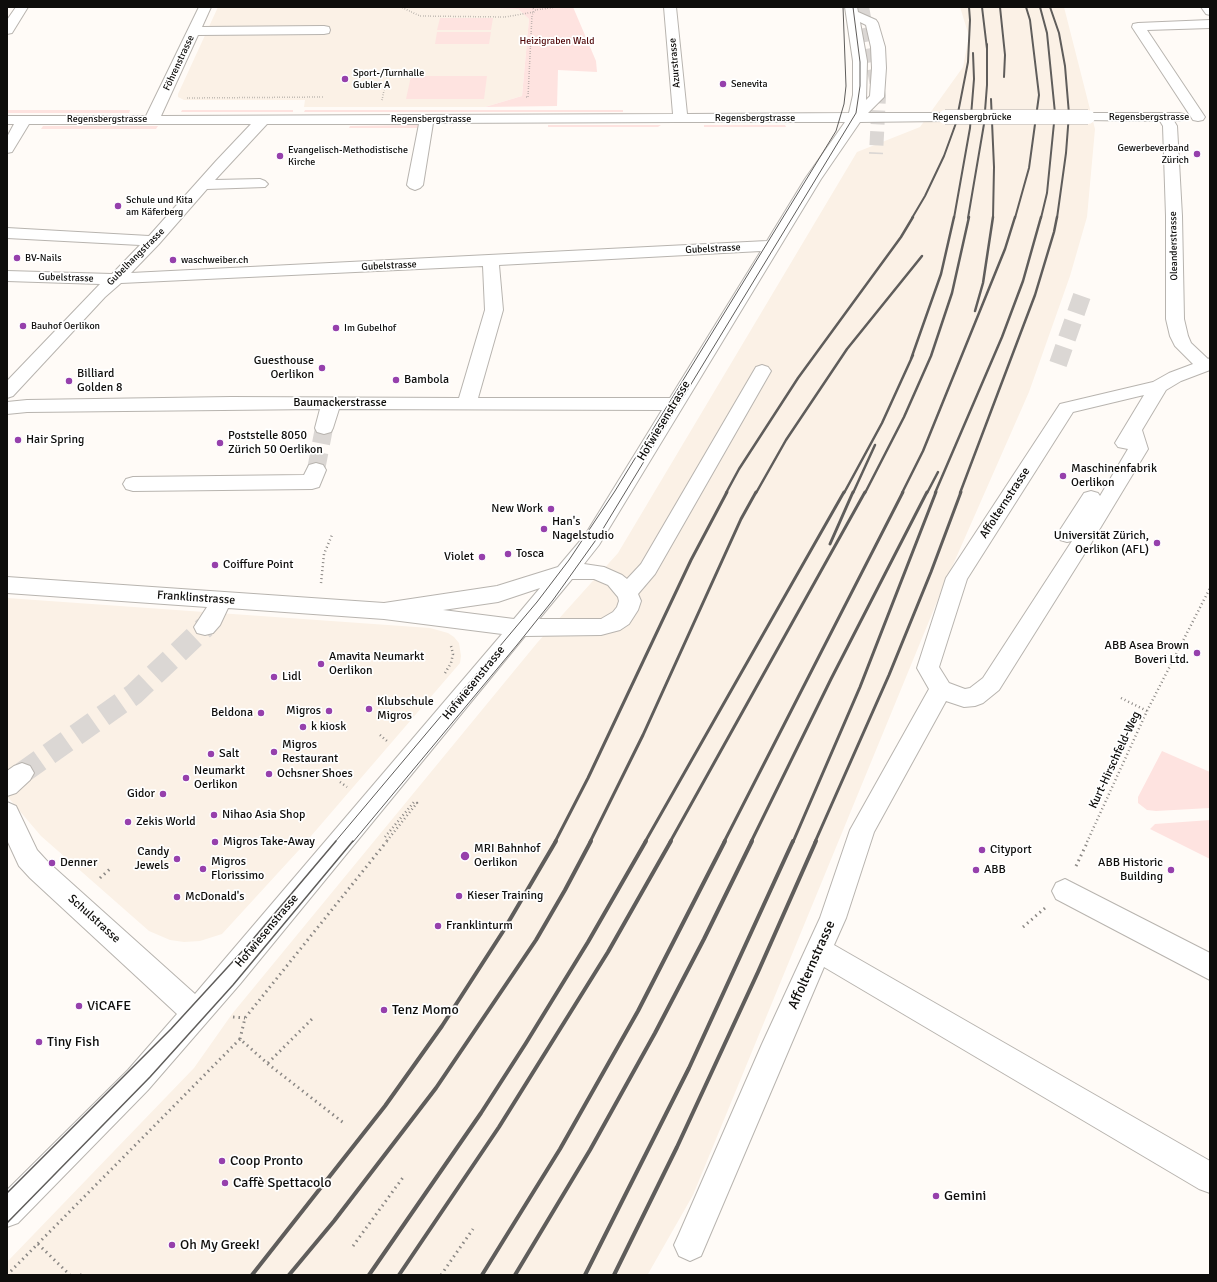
<!DOCTYPE html>
<meta charset="utf-8">
<style>
body{margin:0}
#map{position:relative;width:1217px;height:1282px;overflow:hidden;background:#fffbf7;font-family:Signika,sans-serif}
canvas{display:block}
.frame{position:absolute;inset:0;border:8px solid #0e0d0b;pointer-events:none}
</style>
<div id="map">
<canvas width="1217" height="1282"></canvas>
<div class="frame"></div>
</div>
<script>
const c = document.querySelector('canvas').getContext('2d');
c.lineJoin = 'round';
function fill(path, color) { c.fillStyle = color; c.fill(path, 'evenodd'); }
const poly = rows => new Path2D(rows.map(r => 'M' + r).join(''));
function strokePath(path, color, width, dash) { c.strokeStyle = color; c.lineWidth = width; c.lineCap = dash ? 'butt' : 'round'; c.setLineDash(dash || []); c.stroke(path); }
function drawText(font, color, halo, rows, align = 'center') {
  c.font = font + ' Signika,sans-serif'; c.lineWidth = 3.5; c.setLineDash([]); c.textBaseline = 'middle'; c.strokeStyle = halo; c.fillStyle = color; for (const [text, x, y, turn = 0] of rows) {
    c.save(); c.translate(x, y); c.rotate((+turn || 0) * Math.PI / 180); c.textAlign = isNaN(turn) ? turn : align; if (halo) c.strokeText(text, 0, 0); c.fillText(text, 0, 0); c.restore();
  }
}
const built = poly([
 [218,7,470,7,518,9,529,19,522,96,485,107,304,107,305,100,184,100,178,97,178,94],
 [960,7,1064,7,1095,129,1087,217,1070,276,1029,392,941,592,693,1195,648,1274,649,1275,7,1275,7,1262,194,1068,232,1014,537,643,618,553,857,152,920,127,963,67,969,36],
 [7,598,430,628,448,633,454,637,459,643,461,656,460,663,299,850,222,934,200,941,184,942,170,940,149,931,41,836,7,796]
]);
const green = poly([
 [470,7,573,7,596,61,597,72,558,70,557,106,485,107,522,96,529,19,518,9],
 [440,18,493,18,491,30,437,30],
 [437,32,491,32,489,44,435,44],
 [411,76,487,76,484,99,406,99],
 [7,110,130,110,129,113,7,113],
 [182,110,293,110,293,112,181,112],
 [305,110,623,110,623,112,304,112],
 [419,125,419,128,349,128,350,126],
 [548,125,661,125,658,127,548,127],
 [704,125,785,125,786,127,704,127],
 [43,126,158,126,156,129,41,129],
 [1162,751,1210,772,1210,808,1156,811,1147,810,1138,803,1138,797],
 [1210,820,1210,859,1150,829,1155,824]
]);
const minorTunnelFar2 = poly([
 [862,7,879,96,876,154]
]);
const minorTunnelFar1 = poly([
 [1058,364,1084,290],
 [316,470,324,428]
]);
const minorTunnel = poly([
 [22,773,134,694,205,627]
]);
const pathFar2 = poly([
 [395,7,401,7,420,16,505,17,534,12],
 [531,7,535,10,557,7],
 [566,7,649,7],
 [526,97,528,97,532,15,535,10],
 [187,98,324,97],
 [382,100,388,71]
]);
const pathFar1 = poly([
 [321,583,324,554,332,535],
 [445,673,451,663,453,654,451,646],
 [1121,698,1147,711],
 [380,735,387,741],
 [340,782,347,787],
 [385,837,414,802,417,803,386,842],
 [1087,842,1147,711,1210,588]
]);
const path = poly([
 [1076,866,1088,841],
 [100,878,112,867],
 [1023,927,1045,908],
 [233,1017,245,1018],
 [240,1039,245,1018,387,841],
 [268,1063,314,1017],
 [38,1244,70,1275],
 [353,1246,404,1176],
 [7,1275,240,1039,268,1064,345,1124],
 [80,1275,83,1275],
 [441,1275,473,1229]
]);
const minor = poly([
 [16,7,28,7,12,33,7,34,7,20,16,7],
 [199,7,211,7,202,27,324,26,329,27,330,30,329,33,324,34,198,35,161,116,673,114,664,7,676,7,687,114,849,113,853,95,853,61,845,7,857,7,858,12,876,20,878,23,885,47,886,68,884,97,868,113,945,113,950,114,952,117,950,120,945,121,860,122,821,179,599,545,584,564,604,567,622,575,627,579,641,564,756,367,762,365,768,367,771,371,655,574,638,594,641,601,638,610,629,624,620,630,601,635,525,636,240,984,148,1090,18,1223,7,1227,7,1190,128,1070,177,1014,30,878,19,866,7,840,7,802,16,806,37,850,48,862,195,994,502,634,384,619,228,608,220,625,213,633,205,635,197,633,194,627,207,607,7,593,7,577,384,603,497,586,558,567,585,535,662,410,339,409,333,428,331,432,324,434,317,432,315,428,320,409,27,412,7,414,7,402,27,400,231,397,459,398,485,310,483,266,121,283,105,297,13,396,7,398,7,381,100,284,7,281,7,271,112,274,140,245,7,238,7,228,149,236,216,161,251,124,29,124,12,152,7,153,7,137,14,124,7,124,7,116,146,116,199,7],
 [860,22,866,25,871,47,872,68,870,96,866,100,867,61,860,22],
 [677,122,845,122,805,179,767,241,131,273,159,244,207,189,265,187,268,184,265,181,260,179,215,180,267,124,419,124,407,185,410,188,415,190,420,188,423,185,433,123,677,122],
 [761,251,670,398,478,398,503,310,499,265,761,251],
 [572,579,594,579,608,585,618,597,619,601,617,607,613,612,601,619,539,619,572,579],
 [540,588,514,619,443,610,498,602,540,588],
 [1210,20,1210,28,1147,30,1205,117,1203,120,1198,121,1193,120,1132,27,1133,24,1138,23,1210,20],
 [1088,113,1179,113,1184,114,1186,117,1184,120,1174,121,1177,126,1182,216,1184,319,1188,336,1191,343,1208,359,1210,358,1210,370,1181,381,1166,390,1142,430,1148,449,1090,545,999,690,983,703,975,706,964,707,946,701,874,832,846,918,834,945,1210,1161,1210,1193,1199,1189,824,967,701,1256,690,1261,679,1256,674,1245,679,1234,762,1044,820,918,850,830,929,689,917,668,946,578,1060,404,1153,382,1169,373,1193,364,1175,346,1170,336,1166,319,1166,216,1163,126,1160,121,1083,120,1081,117,1083,114,1088,113],
 [1144,395,1115,443,1118,447,1128,449,1100,496,1098,493,1091,491,1084,493,1060,530,1057,535,1060,540,1067,542,1072,541,983,678,970,688,965,689,949,683,939,667,967,579,1073,412,1144,395],
 [316,463,323,465,326,470,319,487,312,489,133,491,126,489,123,484,126,479,133,477,304,475,309,465,316,463],
 [22,763,30,766,34,773,30,780,16,793,7,796,7,771,14,766,22,763],
 [1065,879,1210,953,1210,980,1056,899,1052,891,1056,883,1065,879]
]);
const major = poly([
 [1201,7,1210,7,1210,15,1206,14,1201,7]
]);
const tramFar1 = poly([
 [335,842,537,602,569,560,615,491,836,131,844,104,846,86,843,7],
 [353,842,517,645,553,600,598,537,856,113,860,86,860,62,853,7]
]);
const tram = poly([
 [7,1193,171,1029,248,945,336,841],
 [7,1223,150,1077,233,985,353,841]
]);
const railFar3 = poly([
 [982,7,987,49],
 [1000,7,1005,55,1004,77],
 [1040,7,1047,33,1055,113,1047,193,1041,218],
 [1050,7,1059,33,1065,66,1069,114,1066,153,1057,218],
 [991,99,994,167,993,218],
 [912,218,925,196,944,156,956,123,968,62,970,20,969,7],
 [954,218,970,128,974,79,973,53],
 [968,218,984,124,987,85,987,44],
 [1015,218,1029,168,1039,95,1030,20,1026,7]
]);
const railFar2 = poly([
 [975,311,983,283,993,217],
 [911,359,941,274,954,217],
 [726,493,739,469,798,378,901,237,913,217],
 [756,493,786,440,847,349,922,256],
 [844,493,882,423,913,355],
 [853,493,875,445],
 [865,493,904,417,931,356,952,293,969,217],
 [902,493,923,451,1005,249,1015,217],
 [927,493,938,472],
 [935,493,1002,337,1023,281,1041,217],
 [960,493,1035,295,1054,232,1057,217]
]);
const railFar1 = poly([
 [830,544,853,492],
 [555,842,588,778,691,560,727,492],
 [590,842,643,735,741,519,756,492],
 [645,842,844,492],
 [670,842,865,492],
 [724,842,903,492],
 [751,842,831,679,927,492],
 [793,842,860,687,936,492],
 [815,842,889,675,931,572,961,492]
]);
const rail = poly([
 [252,1275,385,1106,442,1026,502,933,556,841],
 [289,1275,334,1221,436,1088,536,940,565,890,591,841],
 [369,1275,481,1113,526,1043,588,942,646,841],
 [399,1275,499,1127,608,952,671,841],
 [482,1275,560,1149,638,1011,725,841],
 [515,1275,590,1150,655,1033,704,939,752,841],
 [585,1275,689,1068,793,841],
 [614,1275,677,1147,758,972,816,841]
]);
const minorBridge = poly([
 [945,117,1088,117]
]);
const markers = [
 [345,79,4,"#9640ac"],
 [723,84,4,"#9640ac"],
 [1197,154,4,"#9640ac"],
 [280,156,4,"#9640ac"],
 [118,206,4,"#9640ac"],
 [17,258,4,"#9640ac"],
 [173,260,4,"#9640ac"],
 [23,326,4,"#9640ac"],
 [336,328,4,"#9640ac"],
 [322,368,4,"#9640ac"],
 [396,380,4,"#9640ac"],
 [69,381,4,"#9640ac"],
 [18,440,4,"#9640ac"],
 [220,443,4,"#9640ac"],
 [1063,476,4,"#9640ac"],
 [551,509,4,"#9640ac"],
 [544,529,4,"#9640ac"],
 [1157,543,4,"#9640ac"],
 [508,554,4,"#9640ac"],
 [482,557,4,"#9640ac"],
 [215,565,4,"#9640ac"],
 [1197,653,4,"#9640ac"],
 [321,664,4,"#9640ac"],
 [274,677,4,"#9640ac"],
 [369,709,4,"#9640ac"],
 [329,711,4,"#9640ac"],
 [261,713,4,"#9640ac"],
 [303,727,4,"#9640ac"],
 [274,752,4,"#9640ac"],
 [211,754,4,"#9640ac"],
 [269,774,4,"#9640ac"],
 [186,778,4,"#9640ac"],
 [163,794,4,"#9640ac"],
 [214,815,4,"#9640ac"],
 [128,822,4,"#9640ac"],
 [215,842,4,"#9640ac"],
 [982,850,4,"#9640ac"],
 [465,856,5,"#9640ac"],
 [177,859,4,"#9640ac"],
 [52,863,4,"#9640ac"],
 [203,869,4,"#9640ac"],
 [976,870,4,"#9640ac"],
 [1171,870,4,"#9640ac"],
 [459,896,4,"#9640ac"],
 [177,897,4,"#9640ac"],
 [438,926,4,"#9640ac"],
 [79,1006,4,"#9640ac"],
 [384,1010,4,"#9640ac"],
 [39,1042,4,"#9640ac"],
 [222,1161,4,"#9640ac"],
 [225,1183,4,"#9640ac"],
 [936,1196,4,"#9640ac"],
 [172,1245,4,"#9640ac"]
];
const farParknames = [
 ["Heizigraben Wald",557,41]
];
const farStreetnames = [
 ["Föhrenstrasse",179,63,-65],
 ["Azurstrasse",675,63,-95],
 ["Regensbergbrücke",972,117],
 ["Regensbergstrasse",1149,117],
 ["Regensbergstrasse",755,118],
 ["Regensbergstrasse",107,119],
 ["Regensbergstrasse",431,119],
 ["Oleanderstrasse",1174,246,-91],
 ["Gubelstrasse",713,249,-3],
 ["Gubelhangstrasse",136,257,-45],
 ["Gubelstrasse",389,266,-3],
 ["Gubelstrasse",66,278,2]
];
const farPoinames = [
 ["Sport-/Turnhalle",353,73],
 ["Gubler A",353,85],
 ["Senevita",731,84],
 ["Gewerbeverband",1189,148,"right"],
 ["Zürich",1189,160,"right"],
 ["Evangelisch-Methodistische",288,150],
 ["Kirche",288,162],
 ["Schule und Kita",126,200],
 ["am Käferberg",126,212],
 ["BV-Nails",25,258],
 ["waschweiber.ch",181,260],
 ["Bauhof Oerlikon",31,326],
 ["Im Gubelhof",344,328]
];
const poiNames = [
 ["Guesthouse",314,361,"right"],
 ["Oerlikon",314,375,"right"],
 ["Billiard",77,374],
 ["Golden 8",77,388],
 ["Bambola",404,380],
 ["Poststelle 8050",228,436],
 ["Zürich 50 Oerlikon",228,450],
 ["Hair Spring",26,440],
 ["Maschinenfabrik",1071,469],
 ["Oerlikon",1071,483],
 ["New Work",543,509,"right"],
 ["Han's",552,522],
 ["Nagelstudio",552,536],
 ["Universität Zürich,",1149,536,"right"],
 ["Oerlikon (AFL)",1149,550,"right"],
 ["Tosca",516,554],
 ["Violet",474,557,"right"],
 ["Coiffure Point",223,565],
 ["ABB Asea Brown",1189,646,"right"],
 ["Boveri Ltd.",1189,660,"right"],
 ["Amavita Neumarkt",329,657],
 ["Oerlikon",329,671],
 ["Lidl",282,677],
 ["Klubschule",377,702],
 ["Migros",377,716],
 ["Migros",321,711,"right"],
 ["Beldona",253,713,"right"],
 ["k kiosk",311,727],
 ["Migros",282,745],
 ["Restaurant",282,759],
 ["Salt",219,754],
 ["Neumarkt",194,771],
 ["Oerlikon",194,785],
 ["Ochsner Shoes",277,774],
 ["Gidor",155,794,"right"],
 ["Nihao Asia Shop",222,815],
 ["Zekis World",136,822],
 ["Migros Take-Away",223,842],
 ["MRI Bahnhof",474,849],
 ["Oerlikon",474,863],
 ["Cityport",990,850],
 ["Candy",169,852,"right"],
 ["Jewels",169,866,"right"],
 ["Migros",211,862],
 ["Florissimo",211,876],
 ["Denner",60,863],
 ["ABB Historic",1163,863,"right"],
 ["Building",1163,877,"right"],
 ["ABB",984,870],
 ["Kieser Training",467,896],
 ["McDonald's",185,897],
 ["Franklinturm",446,926]
];
const streetNames = [
 ["Baumackerstrasse",340,403],
 ["Hofwiesenstrasse",664,421,-59],
 ["Affolternstrasse",1005,503,-57],
 ["Franklinstrasse",196,598,4],
 ["Hofwiesenstrasse",474,683,-51],
 ["Kurt-Hirschfeld-Weg",1115,760,-65],
 ["Schulstrasse",94,919,42],
 ["Hofwiesenstrasse",267,931,-50]
];
const nearStreetnames = [
 ["Affolternstrasse",812,965,-66]
];
const nearPoinames = [
 ["ViCAFE",87,1006],
 ["Tenz Momo",392,1010],
 ["Tiny Fish",47,1042],
 ["Coop Pronto",230,1161],
 ["Caffè Spettacolo",233,1183],
 ["Gemini",944,1196],
 ["Oh My Greek!",180,1245]
];
fill(built, '#fbf1e6');
fill(green, '#fee3e0');
strokePath(minorTunnelFar2, '#dbd7d4', 14, [14, 7]);
strokePath(minorTunnelFar1, '#dbd7d4', 18, [18, 9]);
strokePath(minorTunnel, '#dbd7d4', 22, [22, 11]);
strokePath(minor, '#b8b4af', 2);
strokePath(major, '#b8b4af', 2);
strokePath(pathFar2, '#8a8784', 1.5, [0.5, 2]);
strokePath(pathFar1, '#8a8784', 2.5, [1, 3]);
strokePath(path, '#8a8784', 3, [1.5, 4]);
fill(minor, '#fff');
fill(major, '#fff');
strokePath(tramFar1, '#5f5d5b', 1);
strokePath(tram, '#5f5d5b', 1.5);
strokePath(railFar3, '#5f5d5b', 2);
strokePath(railFar2, '#5f5d5b', 2.5);
strokePath(railFar1, '#5f5d5b', 3);
strokePath(rail, '#5f5d5b', 4);
strokePath(minorBridge, '#b8b4af', 15, []);
strokePath(minorBridge, '#fff', 14);
for (const [x, y, r, color] of markers) { const dot = new Path2D(); dot.arc(x, y, r, 0, 2 * Math.PI); c.fillStyle = color; c.fill(dot); strokePath(dot, '#fff', 1.5); }
drawText('10px', '#50090a', '#fff', farParknames);
drawText('10px', '#0e0d0b', '#fff', farStreetnames);
drawText('10px', '#0e0d0b', '#fff', farPoinames, 'left');
drawText('12px', '#0e0d0b', '#fff', poiNames, 'left');
drawText('12px', '#0e0d0b', '#fff', streetNames);
drawText('14px', '#0e0d0b', '#fff', nearStreetnames);
drawText('14px', '#0e0d0b', '#fff', nearPoinames, 'left');
</script>
